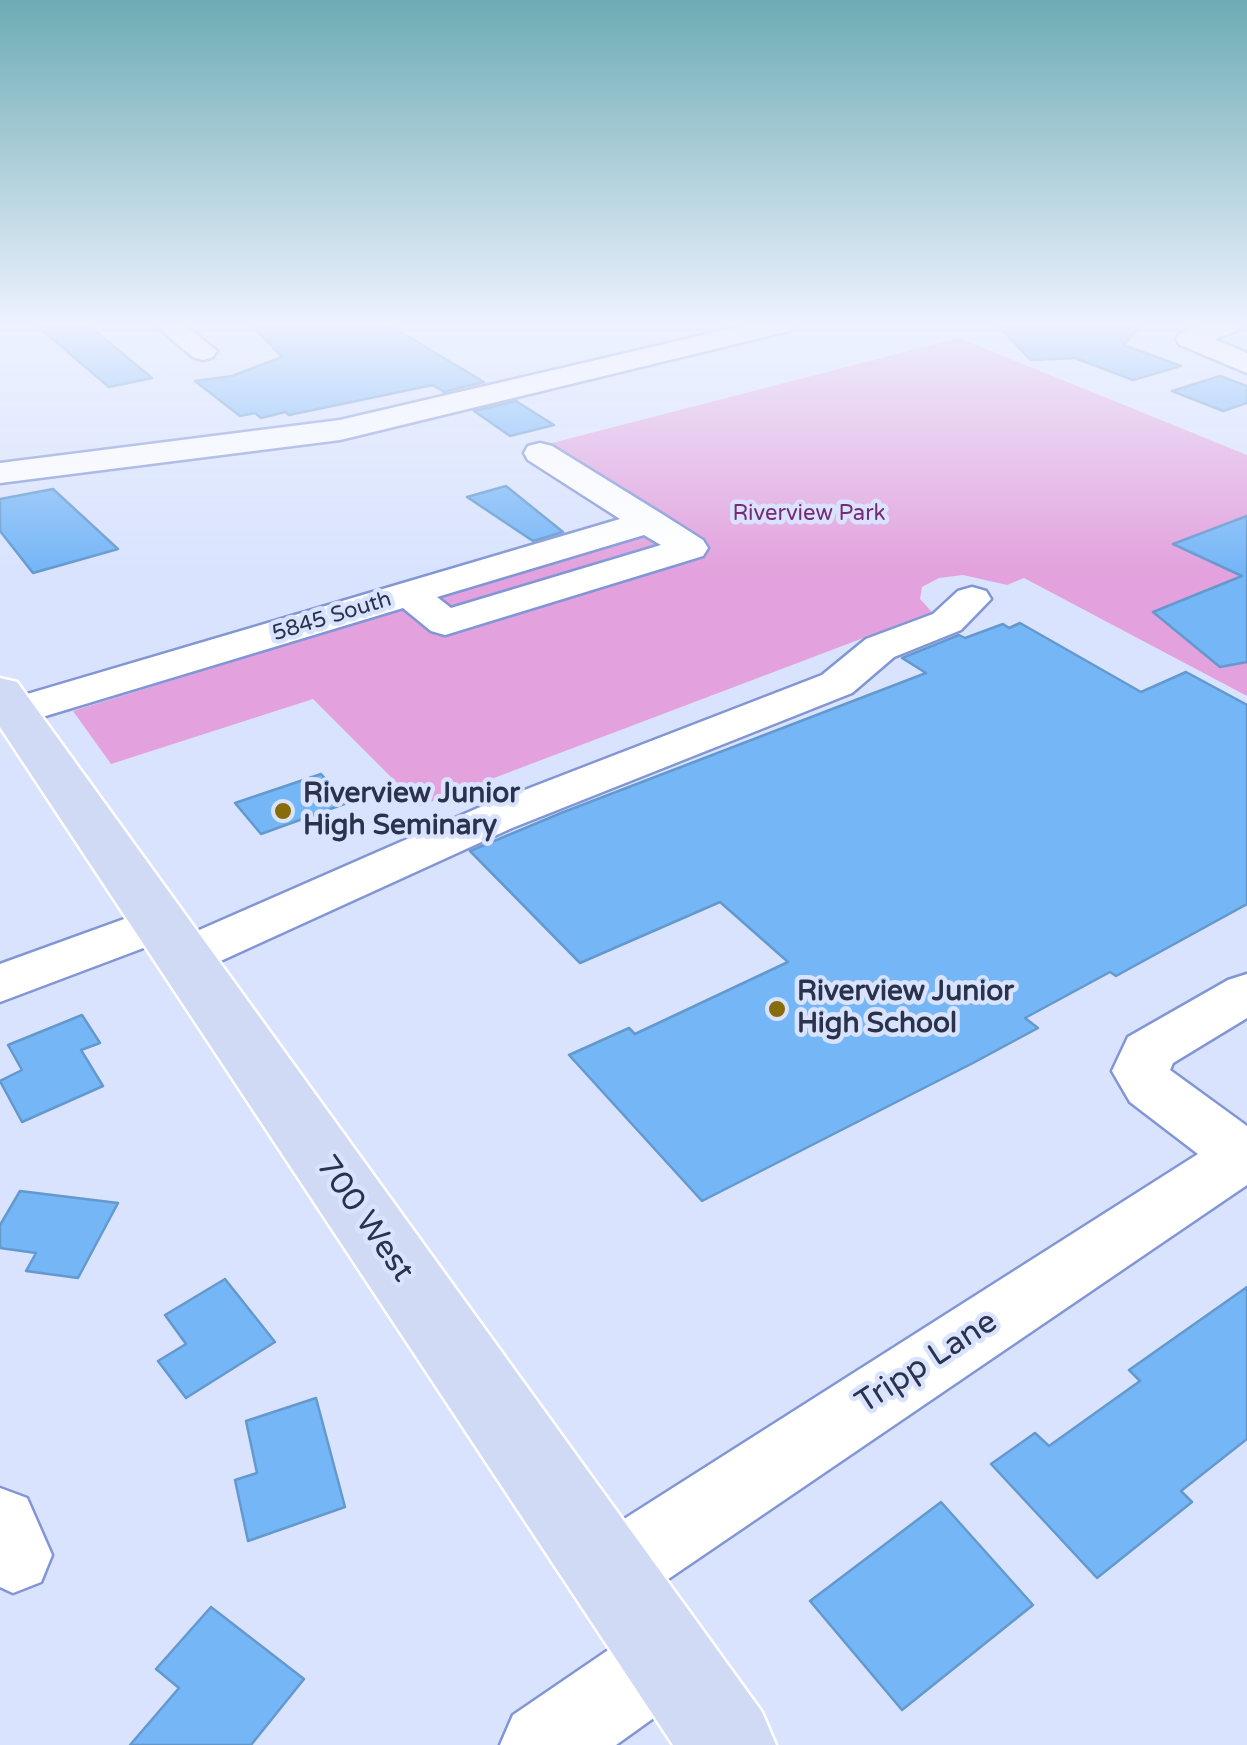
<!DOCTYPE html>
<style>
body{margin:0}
canvas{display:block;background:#d9e3fe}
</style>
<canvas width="1247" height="1745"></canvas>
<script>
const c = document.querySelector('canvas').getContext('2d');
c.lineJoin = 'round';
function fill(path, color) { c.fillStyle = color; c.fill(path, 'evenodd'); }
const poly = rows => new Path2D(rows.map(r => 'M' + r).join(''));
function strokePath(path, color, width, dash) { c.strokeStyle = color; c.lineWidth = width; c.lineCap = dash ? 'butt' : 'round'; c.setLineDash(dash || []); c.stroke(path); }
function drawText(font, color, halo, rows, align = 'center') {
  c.font = font + ' "Varela Round",sans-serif'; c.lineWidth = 9; c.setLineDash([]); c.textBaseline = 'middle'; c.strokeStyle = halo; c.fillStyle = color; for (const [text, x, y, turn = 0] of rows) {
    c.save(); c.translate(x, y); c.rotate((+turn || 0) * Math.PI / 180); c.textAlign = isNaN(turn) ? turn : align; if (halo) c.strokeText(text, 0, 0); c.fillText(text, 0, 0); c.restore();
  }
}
const green = poly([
 [959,338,1247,455,1247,696,1024,578,1007,585,963,575,939,578,922,587,920,599,932,612,420,806,313,699,111,764,73,711,674,525,548,444]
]);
const building = poly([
 [36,325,88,325,152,378,109,387,36,325],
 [251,325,389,325,484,382,444,392,433,385,289,415,285,412,261,418,255,413,240,416,195,381,232,376,282,357,251,325],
 [997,325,1141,325,1124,345,1181,366,1133,380,1075,358,1031,360,997,325],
 [1220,376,1247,386,1247,403,1223,411,1172,391,1220,376],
 [516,401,554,425,510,436,474,411,516,401],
 [506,486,563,532,533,541,467,497,506,486],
 [53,489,118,549,33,573,0,531,0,499,53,489],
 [1247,516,1247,662,1220,667,1153,612,1242,576,1173,544,1247,516],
 [1020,623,1141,692,1186,672,1247,705,1247,904,1116,976,1110,972,1025,1018,1038,1028,973,1063,702,1201,569,1055,629,1028,635,1034,788,962,720,902,580,963,470,851,561,813,926,673,902,658,959,635,965,638,1003,624,1009,628,1020,623],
 [321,774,347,803,261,834,235,803,321,774],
 [82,1015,100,1043,81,1050,103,1086,22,1122,0,1081,22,1070,8,1045,82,1015],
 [20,1191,118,1203,78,1278,26,1271,36,1253,0,1248,0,1225,20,1191],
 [225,1279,275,1342,186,1398,158,1361,186,1344,165,1315,225,1279],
 [1247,1287,1247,1439,1181,1491,1192,1502,1097,1578,991,1464,1035,1433,1049,1446,1140,1381,1129,1370,1247,1287],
 [316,1398,345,1507,248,1541,235,1480,257,1473,246,1421,316,1398],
 [941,1502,1033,1605,902,1710,810,1601,941,1502],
 [211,1607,304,1679,251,1745,130,1745,179,1688,156,1669,211,1607]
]);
const minor = poly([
 [155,325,185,325,217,351,213,357,203,360,193,357,155,325],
 [746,325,793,325,789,331,340,440,0,483,0,463,340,420,746,325],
 [1202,325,1239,325,1236,331,1214,339,1247,353,1247,373,1180,345,1176,339,1180,333,1202,325],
 [540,443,552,446,662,514,703,540,708,548,703,556,445,635,431,631,403,608,29,721,14,725,0,722,0,702,620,519,528,460,524,453,528,446,540,443],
 [644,535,661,545,451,608,437,597,644,535],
 [972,587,986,591,991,599,961,630,894,657,852,693,512,828,203,969,184,975,165,969,157,957,165,945,478,808,822,675,866,639,933,614,958,591,972,587],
 [160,906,178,911,186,923,178,935,0,1002,0,964,160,906],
 [1247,974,1247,1018,1173,1063,1170,1070,1247,1126,1247,1185,636,1601,608,1612,580,1601,568,1574,580,1547,1198,1154,1130,1102,1112,1071,1128,1037,1228,980,1247,974],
 [0,1488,27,1498,52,1555,41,1582,13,1593,0,1587,0,1488],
 [668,1617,697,1629,709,1658,697,1687,616,1745,500,1745,513,1715,639,1629,668,1617]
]);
const major = poly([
 [0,678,17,682,762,1712,776,1745,673,1745,0,727,0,678]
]);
const markers = [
 [283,811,10,"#886c0a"],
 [777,1009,10,"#886c0a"]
];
const farParknames = [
 ["Riverview Park",809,514]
];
const farStreetnames = [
 ["5845 South",332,617,-17]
];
const poiNames = [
 ["Riverview Junior",303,795],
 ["High Seminary",303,827],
 ["Riverview Junior",797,993],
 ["High School",797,1025]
];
const nearStreetnames = [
 ["700 West",364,1219,55],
 ["Tripp Lane",927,1363,-33]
];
fill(green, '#e3a2dd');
fill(building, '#75b6f7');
strokePath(building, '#6499ce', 2.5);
strokePath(minor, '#8196d5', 5);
strokePath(major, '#fff', 5);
fill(minor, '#fff');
fill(major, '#d0daf4');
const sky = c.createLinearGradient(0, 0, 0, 569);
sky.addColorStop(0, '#6cacb4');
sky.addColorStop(0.57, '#eef2ff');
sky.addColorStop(1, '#eef2ff00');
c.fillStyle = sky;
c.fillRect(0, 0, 1247, 569);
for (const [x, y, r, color] of markers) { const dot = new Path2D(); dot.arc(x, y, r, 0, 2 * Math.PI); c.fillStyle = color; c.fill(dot); strokePath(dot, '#d9e3fe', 4); }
drawText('22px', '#792a75', '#d9e3fe', farParknames);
drawText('22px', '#2a324c', '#d9e3fe', farStreetnames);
drawText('bold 28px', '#2a324c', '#d9e3fe', poiNames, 'left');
drawText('32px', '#2a324c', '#d9e3fe', nearStreetnames);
</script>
